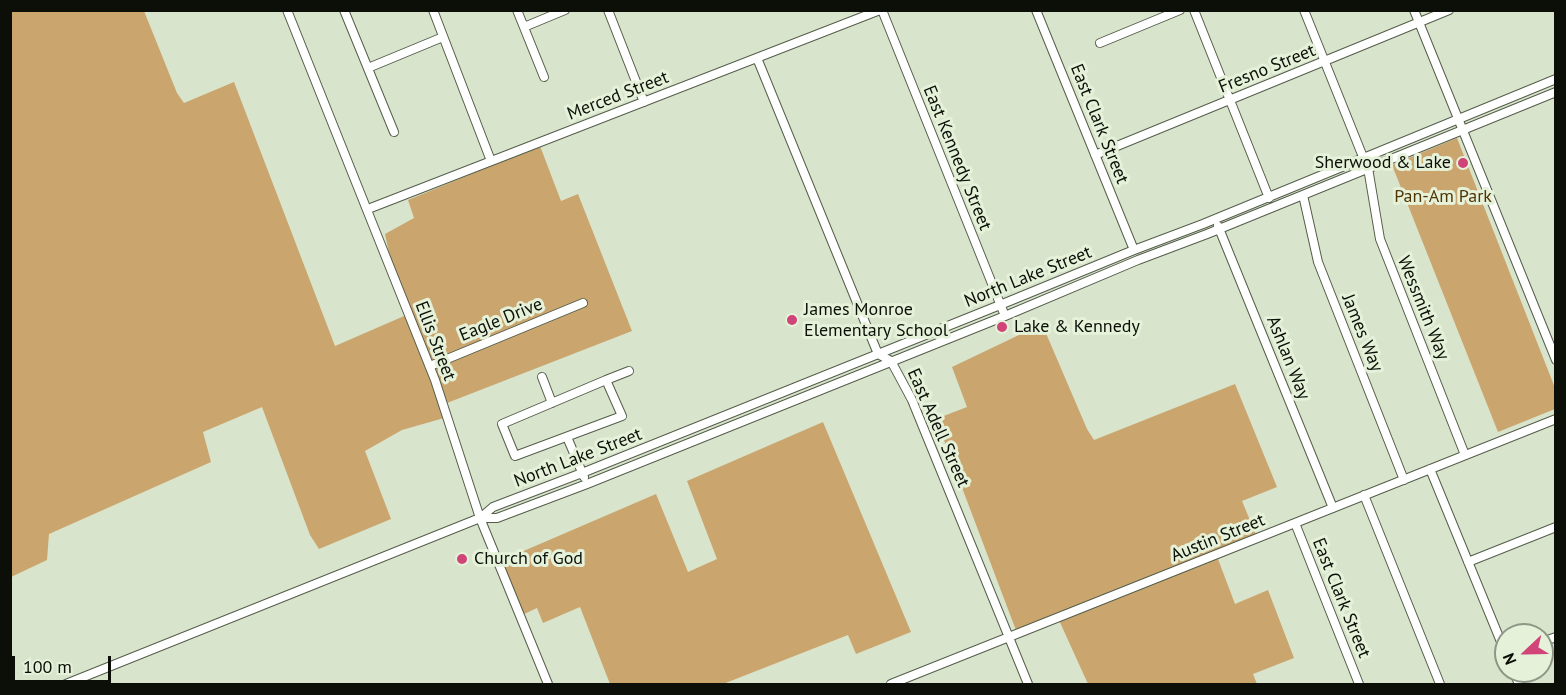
<!DOCTYPE html>
<style>
body{margin:0}
#map{position:relative;width:1566px;height:695px;overflow:hidden;background:#d9e4cd;font-family:"PT Sans",sans-serif}
canvas{display:block}
.frame{position:absolute;inset:0;border:12px solid #0b0f07;pointer-events:none}
.north{position:absolute;left:1494px;top:623px;width:60px;height:60px;box-sizing:border-box;background:#e6f1da;border:2px solid #8e9786;border-radius:50%;rotate:248deg;font-size:16px;font-weight:700;line-height:24px;text-align:center;color:#0b0f07}
.north::after{content:'';display:block;margin:auto;width:21px;height:27px;background:#d04477;clip-path:polygon(50% 0,100% 100%,50% 72%,0 100%)}
.scale{position:absolute;left:12px;top:656px;width:99px;height:27px;box-sizing:border-box;border:3px solid #0b0f07;border-top:0;padding-left:8px;font-size:18px;line-height:21px;white-space:nowrap;color:#0b0f07;-webkit-text-stroke:4px #e6f1da;paint-order:stroke}
</style>
<div id="map">
<canvas width="1566" height="695"></canvas>
<div class="frame"></div>
<div class="north">N</div>
<div class="scale">100 m</div>
</div>
<script>
const c = document.querySelector('canvas').getContext('2d');
c.lineJoin = 'round';
function fill(path, color) { c.fillStyle = color; c.fill(path, 'evenodd'); }
const poly = rows => new Path2D(rows.map(r => 'M' + r).join(''));
function strokePath(path, color, width, dash) { c.strokeStyle = color; c.lineWidth = width; c.lineCap = dash ? 'butt' : 'round'; c.setLineDash(dash || []); c.stroke(path); }
function drawText(font, color, halo, rows, align = 'center') {
  c.font = font + ' "PT Sans",sans-serif'; c.lineWidth = 6; c.setLineDash([]); c.textBaseline = 'middle'; c.strokeStyle = halo; c.fillStyle = color; for (const [text, x, y, turn = 0] of rows) {
    c.save(); c.translate(x, y); c.rotate((+turn || 0) * Math.PI / 180); c.textAlign = isNaN(turn) ? turn : align; if (halo) c.strokeText(text, 0, 0); c.fillText(text, 0, 0); c.restore();
  }
}
const green = poly([
 [10,11,144,11,177,93,184,103,234,82,335,346,411,313,389,253,385,234,414,218,408,200,540,146,561,201,578,194,632,331,447,403,451,416,402,430,365,451,391,519,319,549,310,535,262,407,203,432,211,462,49,534,47,560,11,577],
 [1457,138,1555,388,1555,409,1498,432,1392,165],
 [1042,324,1087,429,1094,440,1235,384,1277,487,1242,501,1259,542,1218,559,1235,604,1268,590,1294,658,1253,674,1257,684,1088,684,1058,618,1017,633,936,419,967,407,952,367],
 [823,422,911,632,856,654,848,635,723,684,610,684,580,607,543,623,537,608,522,615,498,562,656,494,688,572,717,559,687,481]
]);
const minor = poly([
 [287,10,435,380,480,518,548,684],
 [344,10,394,132],
 [433,10,491,161],
 [517,10,544,77],
 [608,10,644,102],
 [882,10,1005,316],
 [1036,10,1134,250],
 [1194,10,1269,198],
 [1304,10,1363,157],
 [1414,10,1556,360],
 [524,27,565,10],
 [1100,43,1180,10],
 [757,58,878,354,891,361,912,400,1028,684],
 [368,68,443,37],
 [1095,155,1449,10],
 [1368,168,1380,239,1465,455],
 [1303,195,1318,262,1404,480],
 [368,209,880,10],
 [1218,226,1333,508],
 [430,366,583,303],
 [542,377,552,403],
 [606,380,622,416,515,456,502,424,606,380],
 [606,380,629,371],
 [567,437,584,477],
 [1430,469,1506,654],
 [1364,495,1440,684],
 [480,518,497,518,587,484,1005,316,1138,260,1207,234,1556,92],
 [1295,523,1359,684],
 [1468,562,1556,527],
 [1542,642,1556,637],
 [1513,671,1519,684],
 [66,684,480,518,493,507,582,473,1000,305,1134,250,1203,224,1556,79],
 [891,684,1556,419]
]);
const markers = [
 [1463,163,6,"#d04477"],
 [792,320,6,"#d04477"],
 [1002,327,6,"#d04477"],
 [462,559,6,"#d04477"]
];
const streetNames = [
 ["Fresno Street",1267,69,-22],
 ["Merced Street",618,96,-21],
 ["East Clark Street",1099,124,68],
 ["East Kennedy Street",957,158,68],
 ["North Lake Street",1028,277,-22],
 ["Wessmith Way",1423,308,68],
 ["Eagle Drive",501,320,-22],
 ["James Way",1362,333,68],
 ["Ellis Street",435,341,69],
 ["Ashlan Way",1288,358,68],
 ["East Adell Street",938,428,66],
 ["North Lake Street",578,458,-21],
 ["Austin Street",1218,538,-22],
 ["East Clark Street",1341,598,68]
];
const poiNames = [
 ["Sherwood & Lake",1451,163,"right"],
 ["James Monroe",804,310],
 ["Elementary School",804,331],
 ["Lake & Kennedy",1014,327],
 ["Church of God",474,559]
];
const parkNames = [
 ["Pan-Am Park",1443,197]
];
fill(green, '#caa66e');
strokePath(minor, '#545d4a', 10);
strokePath(minor, '#fff', 8);
for (const [x, y, r, color] of markers) { const dot = new Path2D(); dot.arc(x, y, r, 0, 2 * Math.PI); c.fillStyle = color; c.fill(dot); strokePath(dot, '#e6f1da', 2); }
drawText('18px', '#0b0f07', '#e6f1da', streetNames);
drawText('18px', '#0b0f07', '#e6f1da', poiNames, 'left');
drawText('18px', '#4f3503', '#e6f1da', parkNames);
</script>
